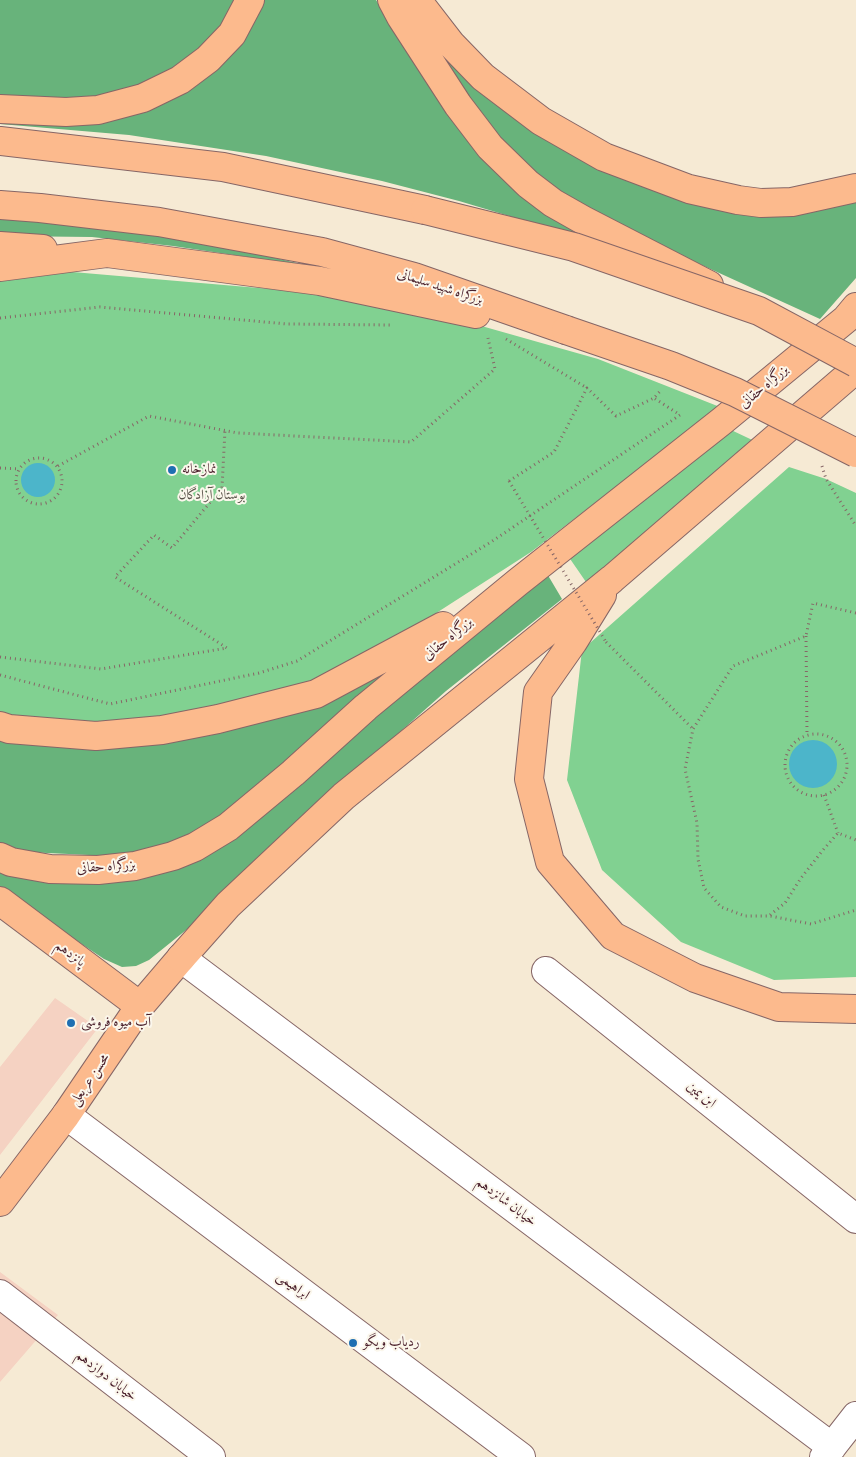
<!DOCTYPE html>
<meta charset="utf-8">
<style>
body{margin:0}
canvas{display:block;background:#f6ead4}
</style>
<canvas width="856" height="1457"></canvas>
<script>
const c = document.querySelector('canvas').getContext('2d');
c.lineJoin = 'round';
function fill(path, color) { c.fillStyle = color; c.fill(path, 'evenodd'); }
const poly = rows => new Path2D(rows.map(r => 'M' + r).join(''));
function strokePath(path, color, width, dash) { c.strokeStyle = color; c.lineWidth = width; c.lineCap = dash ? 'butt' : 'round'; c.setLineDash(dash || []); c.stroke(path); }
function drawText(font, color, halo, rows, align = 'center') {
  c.font = font + ' Alegreya,Amiri,serif'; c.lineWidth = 4; c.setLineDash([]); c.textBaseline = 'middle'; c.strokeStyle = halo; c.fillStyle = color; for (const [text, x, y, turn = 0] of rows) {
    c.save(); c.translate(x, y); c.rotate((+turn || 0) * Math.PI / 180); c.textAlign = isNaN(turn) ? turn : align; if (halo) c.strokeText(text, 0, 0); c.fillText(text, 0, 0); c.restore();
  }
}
const built = poly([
 [55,998,98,1028,0,1155,0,1067],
 [0,1272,58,1315,0,1382]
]);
const green = poly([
 [61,271,317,293,485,327,598,359,720,407,531,552,368,657,267,701,124,724,0,717,0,279],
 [729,429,765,446,586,582,566,553],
 [789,467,826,479,856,493,856,977,774,980,681,942,602,870,567,780,582,650]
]);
const forest = poly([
 [0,0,239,0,226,25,174,74,96,100,0,99],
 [260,0,376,0,443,103,464,132,668,271,526,221,459,201,382,181,266,156,129,135,0,124,0,119,145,107],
 [410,7,462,66,666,192,856,194,856,278,820,319,568,204,492,138],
 [0,217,92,225,244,251,315,267,173,246,92,237,0,236],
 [546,572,562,599,446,691,338,787,191,926,149,960,136,966,122,967,104,959,0,889,0,871,20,878,48,882,166,871],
 [419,653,211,829,149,851,110,856,27,852,0,845,0,741,71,745,134,745,212,735,374,676]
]);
const water = poly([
 '21 480a17 17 0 1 1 34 0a17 17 0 1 1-34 0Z',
 '789 764a24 24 0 1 1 48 0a24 24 0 1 1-48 0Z'
]);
const path = poly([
 [0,318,100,307,287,324,392,325],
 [506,339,587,388],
 '16 481a23 23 0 1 1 46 0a23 23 0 1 1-46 0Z',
 [58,466,149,416,238,433,411,442,495,369,488,338],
 [822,466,826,479,856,526],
 [0,468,19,469],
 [509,481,554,452,587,388,616,416,654,398,661,390],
 [856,613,813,603,806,636,733,666,693,729,685,769,697,823,698,859,704,888,721,907,745,916,770,916,811,924,856,910],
 [806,636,807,734],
 [606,642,693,729],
 [0,657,101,669,227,648,115,577,154,535,172,548,222,488,225,430],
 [0,675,110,704,259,673,297,661,491,542,680,415,654,398],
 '785 765a31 31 0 1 1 62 0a31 31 0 1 1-62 0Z',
 [824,795,838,833],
 [770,915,785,903,801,878,823,850,838,833,856,840]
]);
const minor = poly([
 [181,958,832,1447],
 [546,971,856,1219],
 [66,1115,521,1457],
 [0,1294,211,1457],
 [824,1457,856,1416]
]);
const major = poly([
 [0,901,140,1006],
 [0,1202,66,1115,140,1006,181,958]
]);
const highway = poly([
 [392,0,401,17,458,105,490,147,528,184,553,203,583,220,709,285],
 [417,0,451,44,483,77,541,121,604,157,689,189,738,200,761,203,792,202,856,188],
 [0,109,66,112,98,110,143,98,180,80,208,59,232,34,250,0],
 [0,141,223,167,425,210],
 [0,205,40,208,159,222,322,252,414,277,566,330],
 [0,246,43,249],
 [0,267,107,253,320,281,476,314],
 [602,595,573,642,538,692,529,779,550,862,613,936,695,978,779,1007,856,1009],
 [0,726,9,729,96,736,162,730,218,719,316,694,443,626],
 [0,857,11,862,50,869,98,870,135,866,173,856,195,847,228,827,293,773,366,707,518,582,722,421,846,319,856,307],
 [181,958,228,905,344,796,612,579,856,369]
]);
const pathBridge = poly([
 [509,481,606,642]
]);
const highwayBridge = poly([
 [425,210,574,247,759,311,856,363],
 [566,330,671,366,735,392,856,453]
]);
const markers = [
 [172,470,5,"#1f6fb2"],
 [71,1023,5,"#1f6fb2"],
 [353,1343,5,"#1f6fb2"]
];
const streetNames = [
 ["بزرگراه شهید سلیمانی",440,287,18],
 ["بزرگراه حقانی",764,387,-40],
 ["بزرگراه حقانی",448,639,-39],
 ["بزرگراه حقانی",106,867,-4],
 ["پانزدهم",70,954,37],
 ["محسن عربعلی",90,1080,-56],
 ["ابن یمین",701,1095,39],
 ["خیابان شانزدهم",506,1202,37],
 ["ابراهیمی",293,1286,37],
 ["خیابان دوازدهم",106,1376,38]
];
const poiNames = [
 ["نمازخانه",182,470],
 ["آب میوه فروشی",81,1023],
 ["ردیاب ویگو",363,1343]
];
const parkNames = [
 ["بوستان آزادگان",212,496]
];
fill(built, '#f5d2c2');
fill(green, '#81d191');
fill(forest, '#68b37b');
fill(water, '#4cb5ca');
strokePath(minor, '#866666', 30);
strokePath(major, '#866666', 30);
strokePath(highway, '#866666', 30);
strokePath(path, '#866666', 3, [1, 4]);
strokePath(minor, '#fff', 28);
strokePath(major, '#fcba8d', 28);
strokePath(highway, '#fcba8d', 28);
strokePath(highwayBridge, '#866666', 30, []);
strokePath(pathBridge, '#866666', 3, [1, 4]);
strokePath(highwayBridge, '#fcba8d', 28);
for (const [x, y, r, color] of markers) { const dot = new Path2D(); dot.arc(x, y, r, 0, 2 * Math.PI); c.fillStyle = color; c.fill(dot); strokePath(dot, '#fbf7ec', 2); }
drawText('14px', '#4a1f2b', '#fbf7ec', streetNames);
drawText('14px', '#4a1f2b', '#fbf7ec', poiNames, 'left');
drawText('14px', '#5a544a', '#fbf7ec', parkNames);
</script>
